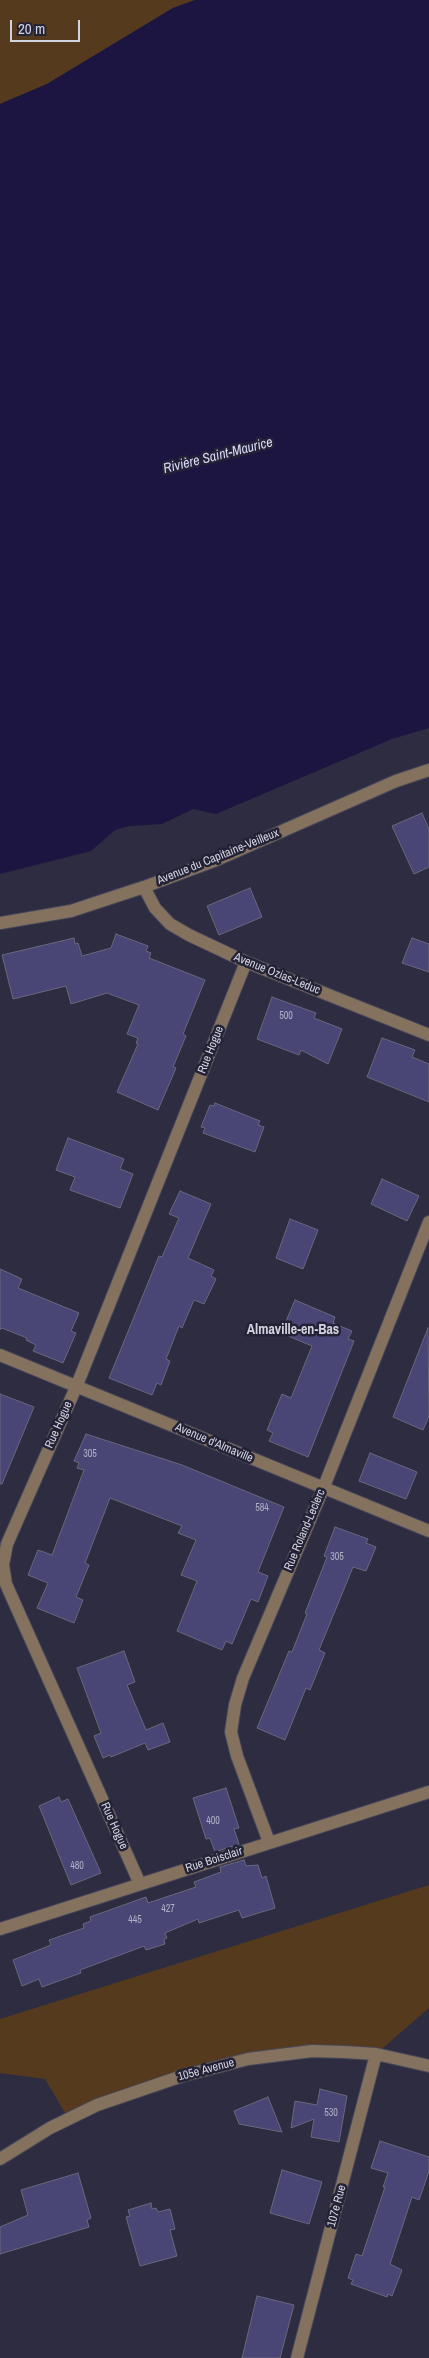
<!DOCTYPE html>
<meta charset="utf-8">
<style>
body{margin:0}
#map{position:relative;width:429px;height:2358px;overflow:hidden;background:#2d2c40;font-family:"Archivo Narrow",sans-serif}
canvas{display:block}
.scale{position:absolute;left:10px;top:20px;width:70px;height:22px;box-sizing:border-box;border:2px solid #d3d3e0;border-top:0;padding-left:6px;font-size:15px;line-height:18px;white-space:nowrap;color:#d3d3e0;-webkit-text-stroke:4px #232236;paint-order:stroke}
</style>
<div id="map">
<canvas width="429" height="2358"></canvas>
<div class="scale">20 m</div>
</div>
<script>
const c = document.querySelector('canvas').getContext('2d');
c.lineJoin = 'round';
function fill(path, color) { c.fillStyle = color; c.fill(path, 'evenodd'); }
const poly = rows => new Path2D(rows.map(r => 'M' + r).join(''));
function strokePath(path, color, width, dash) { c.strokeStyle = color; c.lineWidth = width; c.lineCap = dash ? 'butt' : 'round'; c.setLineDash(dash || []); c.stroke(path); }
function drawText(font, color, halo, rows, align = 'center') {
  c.font = font + ' "Archivo Narrow",sans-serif'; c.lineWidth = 5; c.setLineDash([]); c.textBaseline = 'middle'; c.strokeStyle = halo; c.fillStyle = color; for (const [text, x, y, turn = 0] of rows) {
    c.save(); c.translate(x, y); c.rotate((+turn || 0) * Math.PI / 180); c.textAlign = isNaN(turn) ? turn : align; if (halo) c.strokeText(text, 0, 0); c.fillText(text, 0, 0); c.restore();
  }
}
const green = poly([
 [0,0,195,0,173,8,47,84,0,104],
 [429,1885,429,2008,376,2054,248,2059,68,2118,45,2079,0,2073,0,2019]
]);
const water = poly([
 [195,0,429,0,429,728,392,739,216,814,193,809,162,824,129,826,115,830,91,851,0,874,0,104,47,84,173,8]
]);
const building = poly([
 [422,813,429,829,429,867,414,874,392,826,422,813],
 [250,888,262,917,219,935,207,906,250,888],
 [116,934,148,946,146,951,151,953,149,958,205,980,183,1034,186,1036,173,1067,176,1068,158,1110,117,1092,138,1044,136,1043,138,1038,127,1034,139,1005,107,993,71,1004,66,986,13,999,2,955,74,938,75,944,78,943,82,956,111,948,116,934],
 [412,938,429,944,429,972,402,963,412,938],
 [272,997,316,1013,314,1018,342,1029,328,1064,301,1050,299,1055,257,1039,272,997],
 [382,1038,415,1050,412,1057,429,1064,429,1102,367,1077,382,1038],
 [215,1103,260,1121,258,1125,264,1127,255,1152,203,1133,205,1128,201,1127,210,1105,214,1106,215,1103],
 [68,1138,124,1159,120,1169,133,1174,120,1208,70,1190,75,1177,56,1170,68,1138],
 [382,1179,419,1196,407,1221,371,1204,382,1179],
 [180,1191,211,1204,188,1258,214,1270,211,1276,216,1279,204,1304,194,1300,182,1328,179,1326,166,1359,170,1361,161,1385,157,1383,152,1395,109,1378,159,1256,162,1257,179,1218,169,1214,180,1191],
 [290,1219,318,1230,303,1269,276,1258,290,1219],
 [0,1269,22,1279,18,1288,79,1313,71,1331,76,1333,63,1363,33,1351,36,1345,26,1340,27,1338,2,1328,0,1330,0,1269],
 [295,1300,335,1317,333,1323,352,1331,348,1339,354,1341,308,1457,269,1441,273,1433,267,1430,282,1394,291,1398,312,1346,281,1333,295,1300],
 [428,1328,429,1416,423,1430,393,1417,428,1328],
 [0,1394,34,1407,2,1484,0,1484,0,1394],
 [86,1434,182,1465,284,1507,258,1572,268,1576,258,1602,251,1599,232,1644,226,1641,222,1650,177,1631,197,1581,181,1575,196,1540,178,1533,182,1526,110,1498,85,1563,89,1565,76,1597,83,1600,74,1623,37,1608,48,1583,28,1575,38,1550,52,1555,84,1470,77,1468,79,1463,74,1461,86,1434],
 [370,1453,417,1472,406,1499,359,1481,370,1453],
 [335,1527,368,1539,366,1543,376,1547,366,1571,353,1567,319,1650,325,1653,310,1690,306,1688,285,1740,257,1728,289,1651,292,1652,307,1614,305,1613,327,1557,324,1556,335,1527],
 [124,1651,135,1682,127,1685,146,1730,163,1723,170,1742,148,1750,145,1743,111,1757,110,1755,103,1758,94,1736,101,1733,77,1668,124,1651],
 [226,1788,239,1828,234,1829,239,1844,215,1852,210,1838,206,1839,193,1798,226,1788],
 [59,1797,61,1802,68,1799,101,1873,71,1885,39,1806,59,1797],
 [244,1860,246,1866,258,1865,262,1878,266,1876,275,1908,242,1918,239,1910,199,1923,198,1919,165,1933,167,1938,164,1939,165,1944,146,1950,144,1946,80,1970,81,1973,42,1987,39,1979,22,1986,13,1960,51,1945,49,1940,84,1928,83,1924,91,1921,90,1917,146,1897,148,1903,196,1887,194,1882,221,1872,220,1867,244,1860],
 [320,2089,347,2096,339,2142,311,2137,314,2119,291,2128,295,2101,317,2105,320,2089],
 [268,2097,282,2132,239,2124,234,2111,268,2097],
 [380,2141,429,2157,429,2171,425,2183,419,2200,412,2197,390,2264,402,2270,392,2296,388,2294,387,2297,351,2284,353,2280,348,2278,356,2254,362,2256,385,2187,383,2187,388,2173,371,2168,380,2141],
 [282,2170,322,2182,309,2224,270,2213,282,2170],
 [78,2173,91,2218,87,2220,89,2227,0,2254,0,2227,28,2215,21,2190,78,2173],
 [151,2203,152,2209,156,2208,158,2212,170,2209,175,2229,170,2230,177,2256,140,2266,126,2217,130,2216,128,2210,151,2203],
 [257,2296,294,2305,280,2358,242,2358,257,2296]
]);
const minor = poly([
 [144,887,155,908,170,924,189,935,246,962,429,1035],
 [0,923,71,911,144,887,214,861,396,781,429,770],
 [0,1355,429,1531],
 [269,1842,237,1756,231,1732,235,1705,243,1678,323,1489,429,1222],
 [140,1884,6,1584,3,1565,7,1544,77,1385,246,962],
 [0,1929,429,1792],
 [0,2159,50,2128,97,2105,182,2076,248,2059,312,2051,344,2052,376,2054,429,2066],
 [297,2358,376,2054]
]);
const numberNames = [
 ["500",286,1016],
 ["305",90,1454],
 ["584",262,1508],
 ["305",337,1557],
 ["400",213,1821],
 ["480",77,1866],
 ["427",168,1909],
 ["445",135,1920],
 ["530",331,2113]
];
const streetNames = [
 ["Avenue du Capitaine-Veilleux",218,857,-22],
 ["Avenue Ozias-Leduc",277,974,22],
 ["Rue Hogue",211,1050,-68],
 ["Rue Hogue",59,1425,-66],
 ["Avenue d'Almaville",214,1443,23],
 ["Rue Roland-Leclerc",305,1530,-67],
 ["Rue Hogue",114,1826,66],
 ["Rue Boisclair",214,1860,-18],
 ["105e Avenue",206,2070,-15],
 ["107e Rue",337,2206,-75]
];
const waterNames = [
 ["Rivière Saint-Maurice",218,456,-14]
];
const neighbourhoodNames = [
 ["Almaville-en-Bas",293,1330]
];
fill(green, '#553a1d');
fill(water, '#1d1541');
fill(building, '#494575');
strokePath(building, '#68687e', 1);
strokePath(minor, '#48475a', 14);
strokePath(minor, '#84725f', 12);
drawText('10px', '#b0b0c5', null, numberNames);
drawText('12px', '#d3d3e0', '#232236', streetNames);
drawText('italic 14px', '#d7d7f7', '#232236', waterNames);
drawText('bold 14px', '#d3d3e0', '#232236', neighbourhoodNames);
</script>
